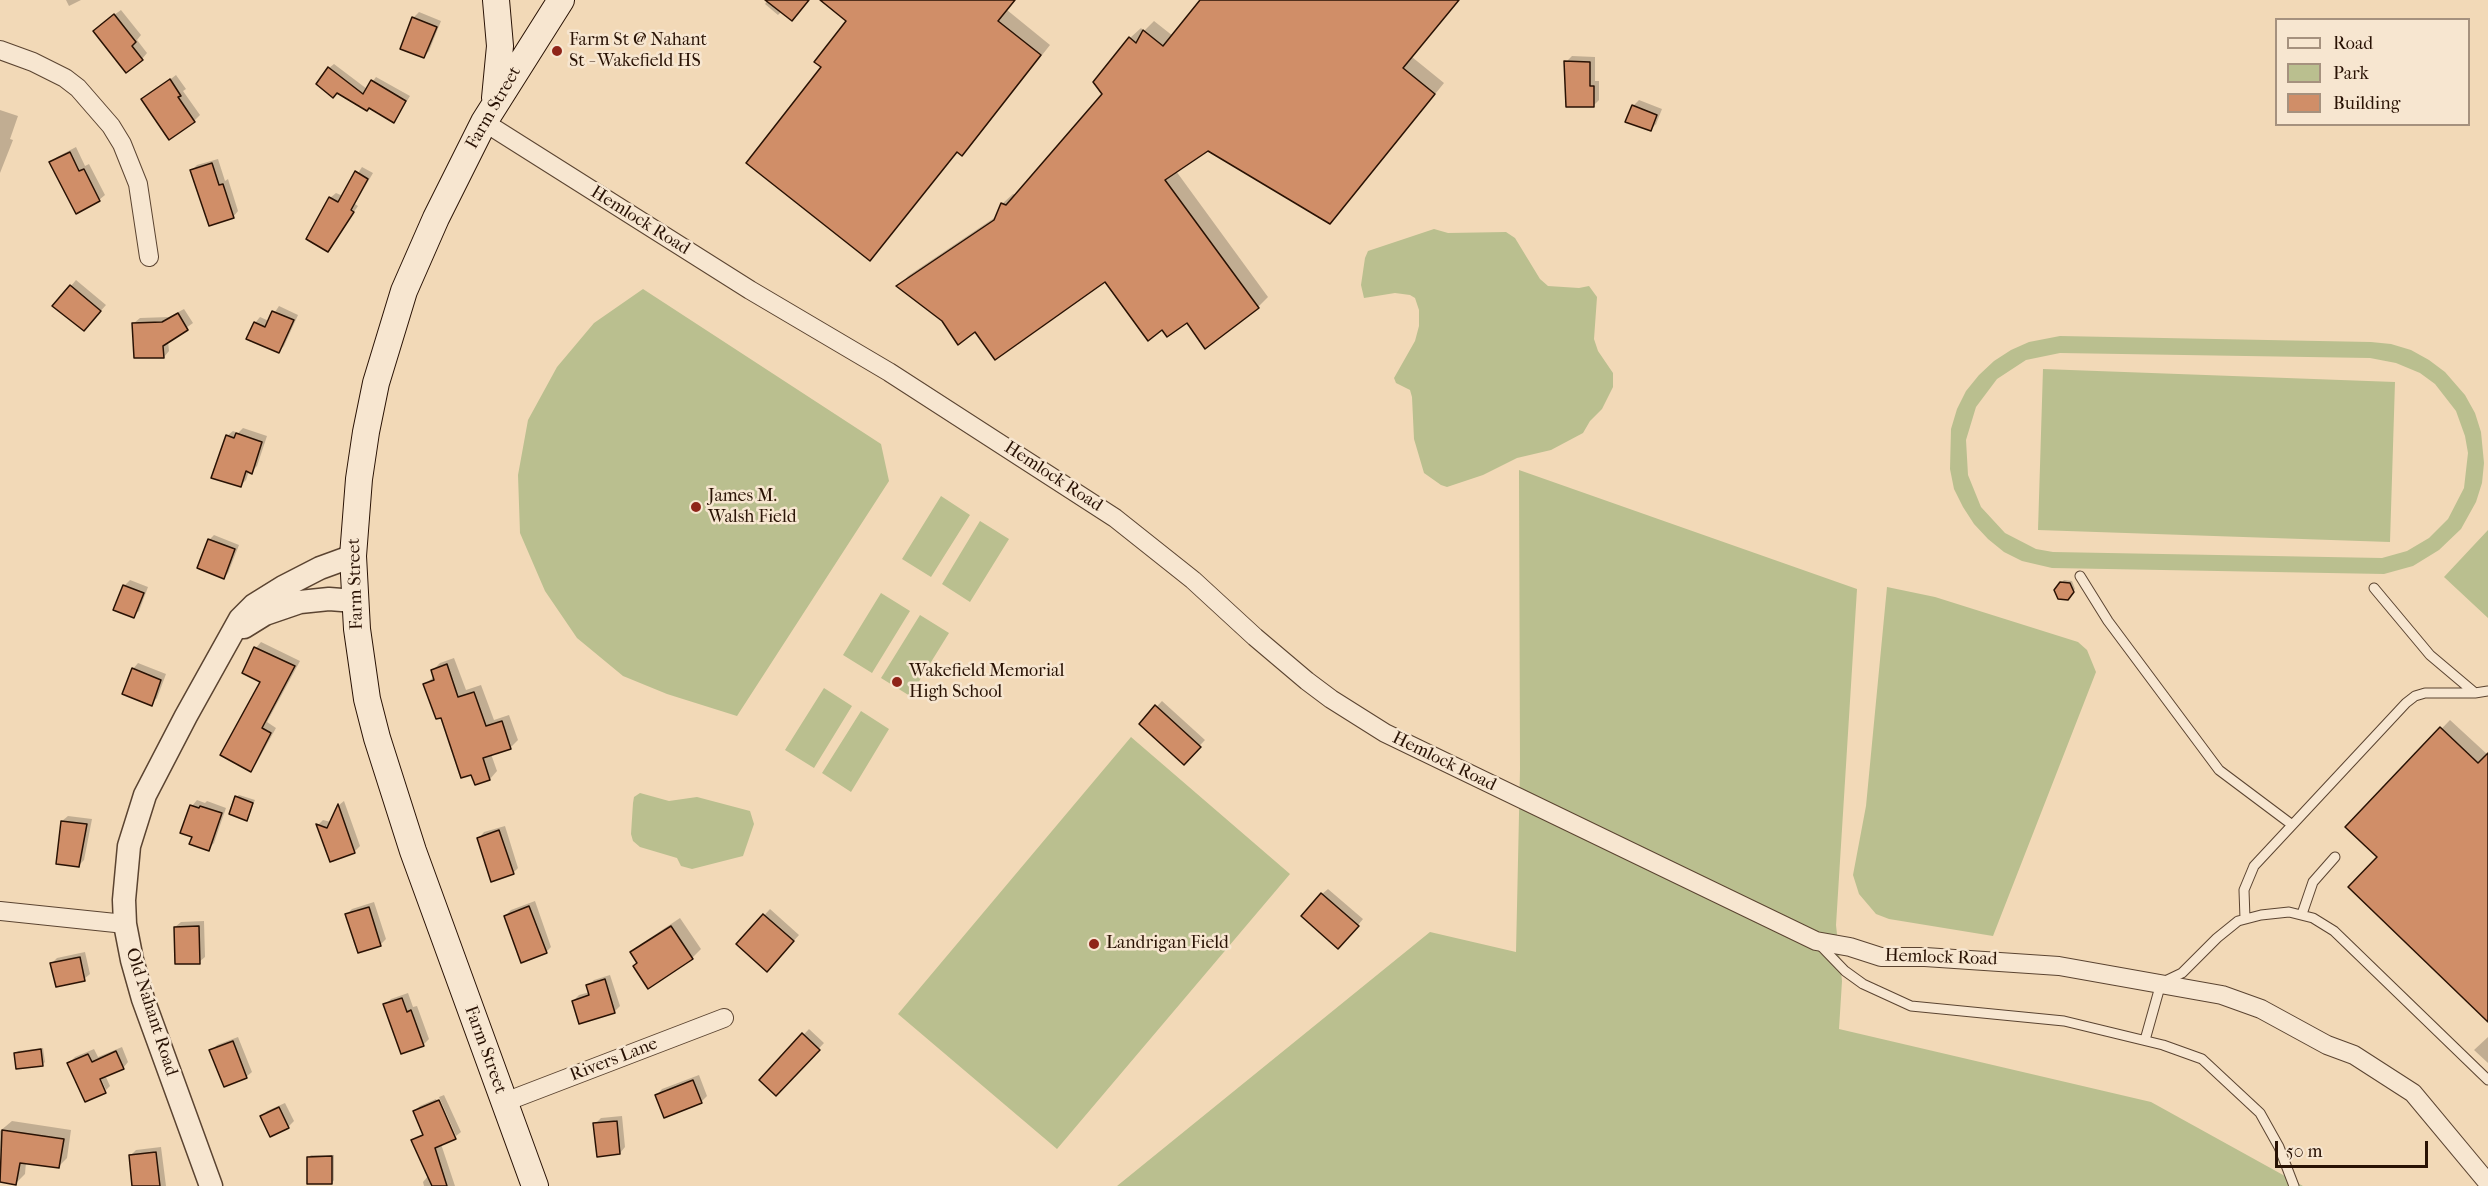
<!DOCTYPE html>
<style>
body{margin:0}
#map{position:relative;width:2488px;height:1186px;overflow:hidden;background:#f2d9b7;font-family:"IM FELL French Canon",serif}
canvas{display:block}
.legend{position:absolute;left:2275px;top:18px;width:195px;height:108px;box-sizing:border-box;background:#f7e6d0;border:2px solid #a5917e;margin:0;padding:8px 10px;list-style:none;font-size:18px;color:#291204}
.legend li{display:flex;align-items:center;gap:12px;height:30px}
.legend b{width:30px;border:2px solid #a5917e}
.scale{position:absolute;left:2275px;top:1141px;width:153px;height:27px;box-sizing:border-box;border:3px solid #291204;border-top:0;padding-left:8px;font-size:18px;line-height:21px;white-space:nowrap;color:#291204;-webkit-text-stroke:4px #f7e6d0;paint-order:stroke}
</style>
<div id="map">
<canvas width="2488" height="1186"></canvas>
<ul class="legend">
<li><b style="height:8px;background:#f7e6d0"></b>Road</li>
<li><b style="height:16px;background:#babf8f"></b>Park</li>
<li><b style="height:16px;background:#d08e68"></b>Building</li>
</ul>
<div class="scale">50 m</div>
</div>
<script>
const c = document.querySelector('canvas').getContext('2d');
c.lineJoin = 'round';
function fill(path, color) { c.fillStyle = color; c.fill(path, 'evenodd'); }
const poly = rows => new Path2D(rows.map(r => 'M' + r).join(''));
function strokePath(path, color, width, dash) { c.strokeStyle = color; c.lineWidth = width; c.lineCap = dash ? 'butt' : 'round'; c.setLineDash(dash || []); c.stroke(path); }
function drawText(font, color, halo, rows, align = 'center') {
  c.font = font + ' "IM FELL French Canon",serif'; c.lineWidth = 5; c.setLineDash([]); c.textBaseline = 'middle'; c.strokeStyle = halo; c.fillStyle = color; for (const [text, x, y, turn = 0] of rows) {
    c.save(); c.translate(x, y); c.rotate((+turn || 0) * Math.PI / 180); c.textAlign = isNaN(turn) ? turn : align; if (halo) c.strokeText(text, 0, 0); c.fillText(text, 0, 0); c.restore();
  }
}
const green = poly([
 [1434,229,1448,233,1506,232,1515,238,1540,279,1548,286,1579,288,1589,286,1597,297,1594,339,1598,351,1613,373,1613,387,1602,409,1590,421,1583,433,1551,450,1517,458,1483,475,1447,487,1441,485,1424,473,1414,439,1412,397,1410,390,1396,383,1394,378,1415,341,1419,326,1419,310,1415,298,1410,295,1395,293,1364,298,1361,285,1365,258,1368,251],
 [643,289,881,444,889,481,737,716,667,694,623,676,577,638,545,591,520,533,518,475,528,420,557,367,594,323],
 [2060,336,2371,342,2391,344,2411,350,2429,360,2445,372,2465,395,2475,413,2481,432,2484,463,2482,483,2476,502,2461,529,2439,550,2413,566,2384,574,2052,568,2022,561,2004,552,1988,539,1974,524,1963,507,1954,489,1950,469,1951,429,1957,409,1966,391,1979,375,1994,361,2011,350,2029,342],
 [2060,353,2370,358,2396,363,2420,373,2435,384,2456,411,2465,436,2468,453,2464,488,2448,519,2429,538,2407,551,2382,558,2053,552,2036,549,2005,533,1981,507,1968,475,1966,440,1976,407,1997,379,2026,360],
 [2043,369,2395,382,2390,542,2038,530],
 [1519,470,1857,589,1836,925,1842,981,1839,1029,2151,1102,2303,1186,1117,1186,1430,932,1516,952,1520,769],
 [941,496,970,515,931,577,902,559],
 [980,521,1009,539,970,602,942,584],
 [2488,530,2488,618,2444,577],
 [1887,587,1935,597,2078,642,2087,650,2096,672,1993,936,1889,919,1876,914,1859,894,1853,875,1866,806],
 [881,593,910,611,872,673,843,655],
 [920,615,949,633,910,696,881,678],
 [824,688,852,706,814,768,785,750],
 [861,711,889,729,851,792,822,773],
 [1131,737,1290,874,1057,1149,898,1014],
 [640,793,669,801,697,797,750,811,754,824,743,856,692,869,681,866,677,858,640,847,633,841,631,834,633,803,634,797]
]);
const shadow = poly([
 [66,0,81,0,69,6],
 [768,0,809,0,792,19,782,11,778,15,765,4],
 [822,0,1015,0,1007,10,1050,45,972,144,962,154,958,151,870,259,823,67,848,21],
 [1202,0,1459,0,1412,57,1444,83,1340,212,1208,149,1176,171,1268,297,1258,307,1187,321,1162,328,1105,280,975,330,943,320,899,286,908,276,997,216,1002,204,1013,194,1016,195,1103,94,1130,38,1141,28,1144,31,1154,21,1173,36],
 [121,10,141,35,137,40,147,53,142,59,100,25],
 [419,12,441,21,429,51,424,57,413,18],
 [1572,56,1595,57,1595,81,1599,81,1599,100,1593,106,1566,62],
 [334,64,367,89,376,77,410,96,398,116,393,121,329,68],
 [176,75,186,89,183,91,200,115,194,121,147,97],
 [1639,100,1662,109,1656,124,1650,130,1633,106],
 [0,110,18,116,10,139,13,140,0,173],
 [76,147,85,166,89,164,105,195,99,200,51,162,57,157],
 [218,159,225,181,228,179,238,211,233,217,192,170,197,165],
 [362,167,373,173,355,204,358,206,328,250,330,198,336,193,343,196],
 [76,280,106,305,89,324,71,286],
 [279,306,298,315,284,346,279,351,255,323,260,317,269,321],
 [184,309,193,323,168,341,169,351,164,357,134,323,140,318,169,317],
 [243,428,267,436,257,466,251,472,249,471,246,480,240,486,227,436,233,431,238,433],
 [214,535,239,545,228,573,223,578,209,540],
 [130,580,148,587,139,611,133,616,115,609,124,586],
 [2064,580,2072,581,2075,589,2070,596,2061,583],
 [261,642,300,661,267,722,276,728,256,764,250,770,262,681,244,673,256,648],
 [454,658,466,690,481,685,494,720,509,715,518,740,510,748,491,754,497,771,490,779,476,783,425,684,435,676,433,670,440,663],
 [138,663,166,674,157,698,151,704,133,669],
 [1162,701,1205,740,1183,763,1141,723],
 [2450,720,2488,755,2488,1020,2379,857,2347,827],
 [239,795,255,800,247,819,236,797],
 [197,800,205,803,207,801,226,808,214,843,208,849,194,836,192,806],
 [344,801,360,846,354,852,331,860,318,825,323,820,331,822,339,805],
 [68,816,92,819,84,860,78,866,62,821],
 [505,826,518,868,513,873,479,838,484,832],
 [1328,889,1363,919,1344,942,1322,894],
 [535,901,551,947,546,952,505,916,511,910],
 [374,902,386,939,380,945,347,914,352,909],
 [770,909,799,935,773,964,738,944],
 [680,918,701,949,692,958,638,963,632,952,641,944],
 [204,921,205,957,199,962,175,927,181,922],
 [85,952,90,974,84,979,52,963,57,958],
 [610,975,620,1006,615,1011,573,1001,579,995,590,992,588,986,594,980],
 [408,993,413,1007,417,1006,429,1039,423,1045,385,1005,391,999],
 [809,1029,824,1043,776,1094,761,1080],
 [238,1037,252,1072,246,1077,211,1051,217,1045],
 [2488,1037,2488,1063,2474,1050],
 [122,1047,128,1062,123,1068,105,1075,110,1086,106,1090,98,1072,69,1063,75,1057,94,1049,98,1057],
 [43,1048,45,1062,43,1064,15,1054,18,1051],
 [699,1075,707,1096,701,1102,657,1095,662,1089],
 [444,1095,461,1132,456,1136,439,1097],
 [436,1099,455,1137,441,1144,455,1186,424,1186,423,1182,429,1175,413,1141,424,1133,414,1111,420,1106],
 [285,1103,294,1121,288,1127,262,1117,267,1111],
 [622,1116,625,1147,620,1153,595,1124,601,1118],
 [12,1121,71,1130,67,1158,58,1167,26,1162,25,1174,16,1183,0,1180,0,1131],
 [161,1147,166,1186,134,1186,130,1156,136,1150],
 [311,1155,334,1155,334,1180,332,1183,309,1157]
]);
const building = poly([
 [765,0,809,0,792,21,765,0],
 [820,0,1015,0,998,21,1041,55,962,156,957,152,870,261,746,163,821,67,814,62,846,21,820,0],
 [1200,0,1459,0,1403,68,1435,94,1330,224,1208,151,1165,180,1259,308,1205,349,1187,323,1167,337,1162,330,1148,341,1105,282,995,360,975,332,958,345,942,321,896,286,994,220,1001,203,1006,205,1102,94,1093,82,1129,37,1136,43,1143,30,1163,46,1200,0],
 [114,14,136,42,132,46,143,60,126,73,93,31,114,14],
 [412,17,437,27,424,58,400,49,412,17],
 [1564,61,1590,62,1590,86,1594,86,1594,107,1566,107,1564,61],
 [328,67,363,94,371,80,406,101,394,123,369,108,367,111,337,93,333,98,316,84,328,67],
 [170,79,181,96,178,97,195,122,169,140,141,99,170,79],
 [1632,105,1657,115,1651,131,1625,122,1632,105],
 [70,152,79,171,84,169,100,201,76,214,49,162,70,152],
 [212,163,219,185,223,184,234,218,209,226,190,170,212,163],
 [355,171,368,179,351,210,354,212,328,252,306,239,329,197,338,202,355,171],
 [70,285,101,311,84,331,52,306,70,285],
 [272,311,294,320,279,353,246,339,254,322,265,327,272,311],
 [178,313,188,330,163,346,164,358,134,358,132,323,162,322,178,313],
 [236,433,262,442,252,474,246,471,241,487,211,478,226,435,234,438,236,433],
 [208,539,235,549,224,579,197,568,208,539],
 [2060,582,2070,583,2074,592,2068,600,2058,599,2054,590,2060,582],
 [123,585,144,593,134,618,113,610,123,585],
 [254,647,295,666,262,728,271,733,251,772,220,755,260,682,242,673,254,647],
 [447,664,458,697,474,692,486,726,502,721,511,749,483,758,490,780,475,785,471,775,461,778,441,718,436,719,423,684,434,680,431,670,447,664],
 [132,668,161,680,152,706,122,694,132,668],
 [1155,705,1201,747,1184,765,1139,724,1155,705],
 [2440,727,2478,763,2488,753,2488,1022,2348,887,2377,857,2345,827,2440,727],
 [235,796,253,803,247,821,229,814,235,796],
 [338,804,355,853,330,862,316,824,327,828,338,804],
 [190,805,199,808,200,806,222,813,209,851,189,844,192,837,180,833,190,805],
 [61,821,87,824,79,867,56,864,61,821],
 [499,830,514,874,491,882,477,838,499,830],
 [1321,893,1359,926,1338,949,1301,916,1321,893],
 [529,906,547,953,521,963,504,916,529,906],
 [369,907,381,946,358,953,345,914,369,907],
 [763,914,794,941,767,972,736,944,763,914],
 [199,926,200,964,175,964,174,927,199,926],
 [671,926,693,959,648,989,633,966,637,963,630,952,671,926],
 [80,957,85,981,56,987,50,963,80,957],
 [605,979,615,1013,579,1024,572,1001,589,995,586,985,605,979],
 [402,998,407,1012,411,1010,424,1046,401,1054,383,1004,402,998],
 [802,1033,820,1050,776,1096,759,1080,802,1033],
 [233,1041,247,1078,224,1087,209,1050,233,1041],
 [41,1049,43,1066,16,1069,14,1053,41,1049],
 [116,1051,124,1069,100,1079,106,1093,85,1102,67,1063,88,1054,92,1062,116,1051],
 [693,1080,702,1103,664,1118,655,1095,693,1080],
 [439,1100,456,1139,435,1148,447,1186,432,1186,411,1140,423,1135,413,1111,439,1100],
 [279,1107,289,1128,270,1137,260,1116,279,1107],
 [617,1121,620,1154,597,1157,593,1123,617,1121],
 [2,1130,64,1139,59,1168,20,1163,16,1185,0,1182,2,1130],
 [156,1152,160,1186,132,1186,129,1155,156,1152],
 [332,1156,332,1184,307,1184,307,1157,332,1156]
]);
const service = poly([
 [2080,576,2108,621,2219,770,2291,824],
 [2374,588,2430,655,2475,693],
 [2302,914,2313,882,2335,857],
 [2245,919,2244,890,2254,866,2406,703,2415,696,2425,693,2475,693,2488,691],
 [1818,943,1845,971,1863,984,1911,1006,2064,1021,2163,1045,2202,1059,2260,1113,2279,1147,2294,1186],
 [2145,1040,2161,983,2182,973,2217,938,2238,921,2261,915,2289,912,2313,918,2334,931,2488,1080]
]);
const minor = poly([
 [0,50,33,62,65,78,78,88,111,126,122,144,138,184,149,257],
 [484,122,750,290,889,372,1115,518,1193,580,1255,637,1307,681,1331,699,1385,733,1816,941,1850,947,1881,957,1925,957,2059,966,2222,995,2261,1009,2327,1045,2354,1055,2413,1093,2488,1183],
 [0,911,125,924],
 [505,1102,724,1018]
]);
const tertiary = poly([
 [244,627,265,614,300,602,329,599,355,601],
 [211,1186,143,999,132,960,125,924,124,900,129,846,145,795,186,716,240,619,254,605,283,587,320,568,353,556]
]);
const secondary = poly([
 [495,98,500,46,496,0],
 [535,1186,413,851,377,738,367,699,357,629,353,556,359,479,366,432,376,383,404,291,436,218,484,122,561,0]
]);
const markers = [
 [557,51,6,"#8f2418"],
 [696,507,6,"#8f2418"],
 [897,682,6,"#8f2418"],
 [1094,944,6,"#8f2418"]
];
const poiNames = [
 ["Farm St @ Nahant",569,41],
 ["St - Wakefield HS",569,62],
 ["James M.",708,497],
 ["Walsh Field",708,518],
 ["Wakefield Memorial",909,672],
 ["High School",909,693],
 ["Landrigan Field",1106,944]
];
const streetNames = [
 ["Farm Street",494,108,-60],
 ["Hemlock Road",640,221,32],
 ["Hemlock Road",1053,477,33],
 ["Farm Street",356,584,-92],
 ["Hemlock Road",1444,762,26],
 ["Hemlock Road",1941,958,2],
 ["Old Nahant Road",151,1012,72],
 ["Farm Street",485,1050,70],
 ["Rivers Lane",614,1060,-21]
];
fill(green, '#babf8f');
fill(shadow, '#0003');
fill(building, '#d08e68');
strokePath(building, '#291204', 1.5);
strokePath(service, '#5b4431', 11);
strokePath(minor, '#5b4431', 20);
strokePath(tertiary, '#5b4431', 25);
strokePath(secondary, '#291204', 28);
strokePath(service, '#f7e6d0', 9);
strokePath(minor, '#f7e6d0', 18);
strokePath(tertiary, '#f7e6d0', 22);
strokePath(secondary, '#f7e6d0', 26);
for (const [x, y, r, color] of markers) { const dot = new Path2D(); dot.arc(x, y, r, 0, 2 * Math.PI); c.fillStyle = color; c.fill(dot); strokePath(dot, '#f7e6d0', 2); }
drawText('18px', '#291204', '#f7e6d0', poiNames, 'left');
drawText('18px', '#291204', '#f7e6d0', streetNames);
</script>
